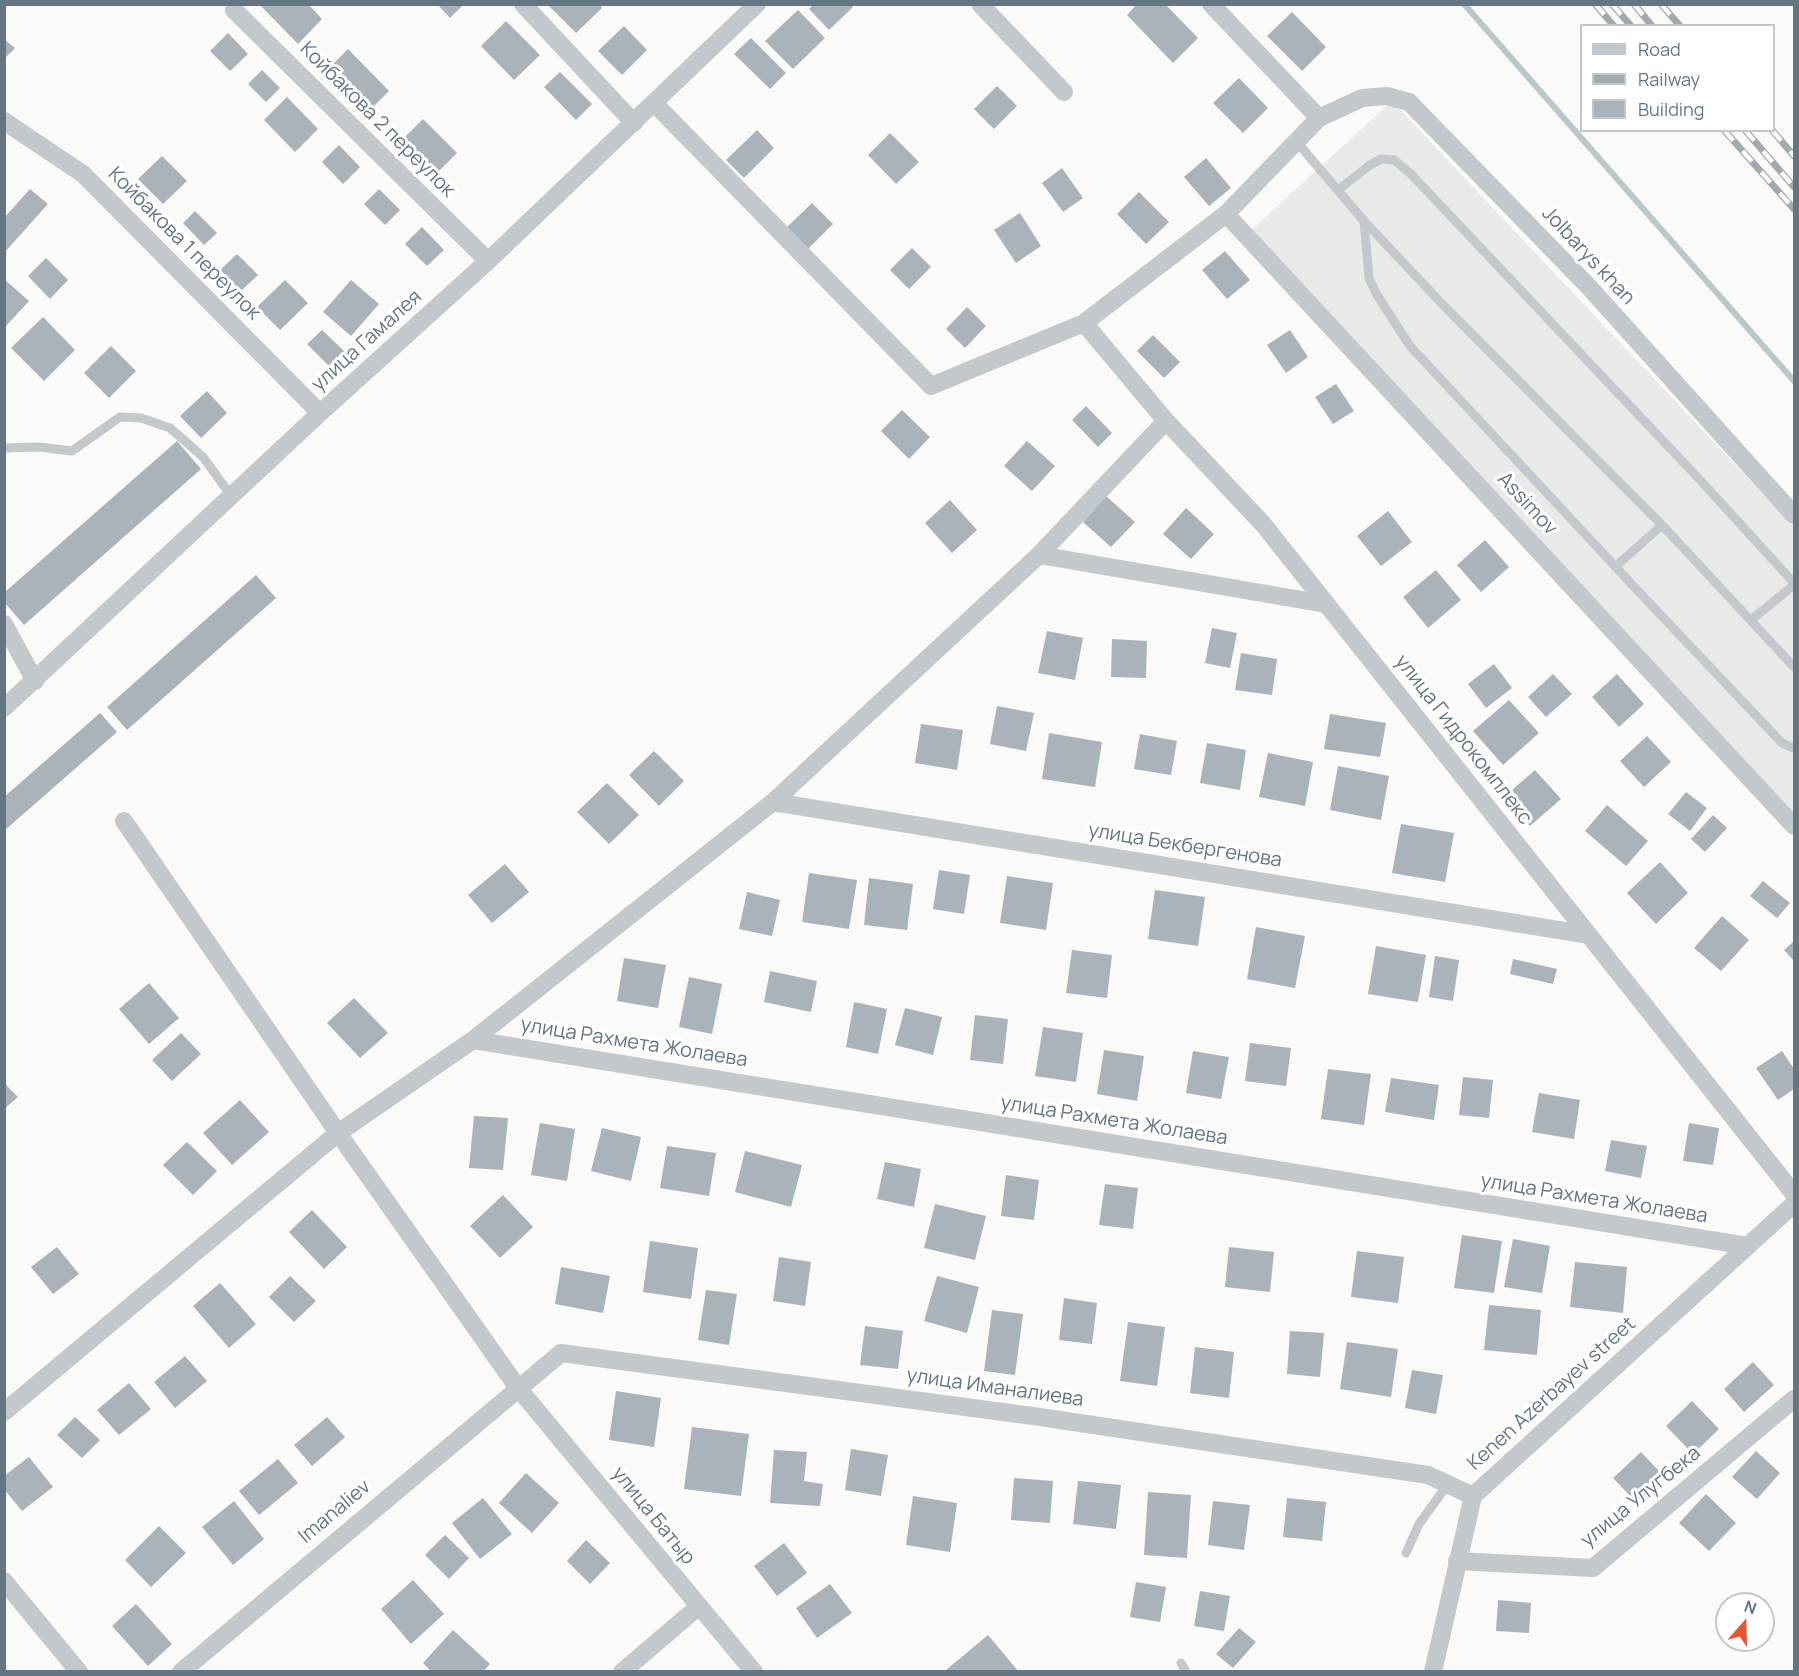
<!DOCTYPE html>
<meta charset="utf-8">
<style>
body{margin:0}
#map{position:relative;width:1799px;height:1676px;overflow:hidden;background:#fafaf8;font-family:Manrope,sans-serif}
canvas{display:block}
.frame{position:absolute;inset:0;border:6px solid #657683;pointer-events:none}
.legend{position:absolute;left:1580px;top:24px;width:195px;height:108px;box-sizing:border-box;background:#fff;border:2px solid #c1c8cd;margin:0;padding:8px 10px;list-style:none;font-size:18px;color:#657683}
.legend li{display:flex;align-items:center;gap:12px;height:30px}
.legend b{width:30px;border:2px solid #c1c8cd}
.north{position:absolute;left:1715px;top:1592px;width:60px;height:60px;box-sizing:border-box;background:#fff;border:2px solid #c1c8cd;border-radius:50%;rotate:20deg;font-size:16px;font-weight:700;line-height:24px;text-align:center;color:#657683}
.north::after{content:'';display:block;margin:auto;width:21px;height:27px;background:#e4572e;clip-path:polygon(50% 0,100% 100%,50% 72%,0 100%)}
</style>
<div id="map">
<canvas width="1799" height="1676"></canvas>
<div class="frame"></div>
<ul class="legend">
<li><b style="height:8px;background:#c3c8cc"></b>Road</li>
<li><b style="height:8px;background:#a2aab0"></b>Railway</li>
<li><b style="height:16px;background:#aab3b9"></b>Building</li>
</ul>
<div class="north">N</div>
</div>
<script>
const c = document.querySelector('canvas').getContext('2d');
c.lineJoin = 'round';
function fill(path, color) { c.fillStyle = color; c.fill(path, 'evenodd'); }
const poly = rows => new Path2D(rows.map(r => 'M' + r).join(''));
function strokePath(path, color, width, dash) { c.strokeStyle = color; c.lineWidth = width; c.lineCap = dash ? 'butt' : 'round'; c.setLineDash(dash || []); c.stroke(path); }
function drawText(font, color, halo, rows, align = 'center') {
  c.font = font + ' Manrope,sans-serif'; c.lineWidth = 6; c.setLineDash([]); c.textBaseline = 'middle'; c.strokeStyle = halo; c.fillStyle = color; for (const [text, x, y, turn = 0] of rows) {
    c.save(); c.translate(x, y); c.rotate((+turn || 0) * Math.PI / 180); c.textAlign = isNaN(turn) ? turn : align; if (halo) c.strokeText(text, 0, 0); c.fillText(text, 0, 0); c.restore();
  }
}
const built = poly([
 [1392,101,1794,527,1794,819,1247,234]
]);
const stream = poly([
 [1464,4,1794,381]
]);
const building = poly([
 [259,4,308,4,322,19,298,44],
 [437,4,464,4,450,18],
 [547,4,599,4,602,8,576,33],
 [814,4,851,4,853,7,829,30,809,9],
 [1137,4,1165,4,1198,38,1173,63,1127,15],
 [798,10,825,38,793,69,765,41],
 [1292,12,1326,47,1302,71,1267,36],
 [506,21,540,55,514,80,481,46],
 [624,26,647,50,622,75,598,51],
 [228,33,248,54,230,71,210,51],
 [751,38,786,73,770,89,734,54],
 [4,39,15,48,4,59],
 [348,49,389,91,369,111,327,70],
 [262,70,280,88,266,102,248,84],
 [560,72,592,104,576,120,544,87],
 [1239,78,1268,108,1243,133,1213,103],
 [997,86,1017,106,994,129,974,109],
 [287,97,318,129,295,152,264,120],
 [423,119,457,153,433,177,399,143],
 [757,130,774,148,744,178,726,160],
 [890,133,919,162,896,184,868,155],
 [339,145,360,167,343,184,322,162],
 [162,156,187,181,163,204,138,179],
 [1206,158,1231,188,1209,206,1184,177],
 [1062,168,1083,198,1063,212,1042,183],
 [30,189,48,204,4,253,4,218],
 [379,189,400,210,385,225,364,204],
 [1139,192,1169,222,1146,244,1117,214],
 [812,203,833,224,808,249,787,227],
 [195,211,217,233,204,245,183,223],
 [1020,213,1041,246,1016,263,994,230],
 [422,227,444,250,427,266,405,244],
 [912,248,931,267,909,289,890,270],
 [1225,251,1250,280,1227,299,1202,270],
 [237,254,258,275,241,291,220,270],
 [46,258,68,280,50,299,28,276],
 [4,279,29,301,6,326,4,325],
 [285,280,308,303,280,330,257,307],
 [351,280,379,304,351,336,323,312],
 [967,307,986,326,965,348,946,329],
 [43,317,75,350,44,381,11,348],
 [322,330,344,351,329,366,307,344],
 [1290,330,1308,357,1286,373,1267,345],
 [1153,335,1180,362,1164,378,1137,351],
 [111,346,136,371,109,398,84,373],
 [1336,384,1354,411,1333,424,1315,397],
 [207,391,227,413,201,438,180,416],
 [1086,406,1112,433,1098,447,1072,420],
 [902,410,930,437,909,459,881,431],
 [177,441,201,469,24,625,5,603,5,592],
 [1027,441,1055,466,1032,491,1004,466],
 [1106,496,1135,522,1111,547,1083,522],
 [950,500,977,530,952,553,925,523],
 [1186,508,1214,534,1191,559,1163,534],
 [1388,511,1412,542,1381,566,1357,536],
 [1485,540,1509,567,1481,592,1457,565],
 [1436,570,1461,600,1428,628,1403,597],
 [256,575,276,598,127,730,107,707],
 [1212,628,1237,633,1230,668,1205,663],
 [1047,631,1083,638,1075,680,1038,673],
 [1112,639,1147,641,1146,678,1111,677],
 [1241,653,1277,659,1272,695,1235,690],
 [1494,664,1512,688,1486,708,1468,684],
 [1553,674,1572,694,1546,717,1528,697],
 [1617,674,1644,704,1619,727,1592,697],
 [1509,700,1539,733,1503,765,1473,731],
 [997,706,1034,713,1026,751,990,744],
 [100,713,117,732,4,831,4,797],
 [1330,714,1386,723,1380,757,1324,749],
 [921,724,963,730,957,770,915,763],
 [1049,733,1102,742,1095,787,1042,779],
 [1140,734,1177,741,1171,775,1134,769],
 [1647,736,1671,762,1644,787,1620,761],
 [1207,743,1246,750,1240,790,1200,783],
 [654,751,684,781,659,806,629,775],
 [1268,753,1313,762,1305,806,1259,797],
 [1338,766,1389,776,1381,820,1330,810],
 [1535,770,1561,799,1530,826,1504,797],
 [607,783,639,815,609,844,577,812],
 [1686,792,1707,808,1690,831,1668,814],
 [1607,805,1648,841,1626,866,1585,831],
 [1713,815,1727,828,1705,852,1691,839],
 [1401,824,1454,833,1445,882,1392,873],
 [1660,862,1688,893,1656,924,1627,893],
 [505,864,529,892,492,923,468,895],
 [939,870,970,875,964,914,933,909],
 [809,873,857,880,849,929,802,922],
 [1007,876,1053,883,1046,930,1000,923],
 [869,878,913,884,907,930,864,925],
 [1763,881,1790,903,1777,918,1750,896],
 [1155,890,1205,897,1198,946,1148,939],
 [747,892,780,900,772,936,739,929],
 [1722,916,1749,940,1721,971,1694,948],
 [1256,927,1305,936,1295,988,1247,979],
 [1794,941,1794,961,1784,950],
 [1376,946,1426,955,1418,1002,1368,994],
 [1072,950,1112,955,1107,998,1066,993],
 [1435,956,1459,960,1453,1001,1429,997],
 [624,958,666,965,658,1008,617,1001],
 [1513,959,1557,969,1553,984,1510,974],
 [770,971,817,981,811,1012,764,1002],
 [689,977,722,984,712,1034,679,1027],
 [149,983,179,1018,149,1044,119,1009],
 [354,998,388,1033,360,1058,327,1023],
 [854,1002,887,1009,878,1054,846,1047],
 [905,1008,942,1017,933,1055,895,1045],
 [975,1015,1008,1019,1003,1064,970,1060],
 [1043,1027,1083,1033,1076,1082,1035,1076],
 [181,1033,201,1054,172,1081,152,1060],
 [1250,1043,1291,1048,1286,1086,1245,1081],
 [1104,1050,1144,1056,1137,1101,1097,1094],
 [1193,1051,1229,1057,1221,1099,1186,1093],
 [1782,1051,1794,1069,1794,1089,1778,1100,1756,1068],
 [1328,1069,1371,1074,1364,1125,1321,1119],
 [1463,1077,1493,1080,1489,1118,1459,1115],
 [1391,1078,1439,1085,1434,1120,1385,1112],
 [4,1083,18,1097,4,1109],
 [1539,1093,1580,1100,1574,1139,1532,1132],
 [240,1100,269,1132,232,1165,203,1133],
 [474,1116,508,1118,503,1170,469,1168],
 [540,1123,575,1129,567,1181,531,1175],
 [1689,1123,1719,1128,1713,1165,1683,1161],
 [602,1128,641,1137,631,1181,591,1171],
 [1611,1140,1647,1146,1641,1178,1605,1171],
 [187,1142,217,1171,193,1195,163,1165],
 [667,1146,716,1153,709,1196,660,1188],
 [745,1151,802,1165,791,1207,735,1192],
 [885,1162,921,1169,914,1207,877,1199],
 [1006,1175,1039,1180,1034,1220,1001,1216],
 [1105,1184,1138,1188,1133,1229,1099,1225],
 [503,1195,533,1227,500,1258,470,1226],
 [935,1204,986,1216,975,1260,924,1248],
 [312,1210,347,1247,324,1269,289,1232],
 [1462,1235,1502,1241,1494,1293,1454,1288],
 [1513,1239,1550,1246,1542,1293,1504,1287],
 [650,1241,698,1248,691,1299,643,1292],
 [57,1247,79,1274,53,1294,31,1267],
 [1229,1247,1274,1252,1270,1292,1225,1287],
 [1357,1251,1404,1257,1398,1303,1351,1297],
 [779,1257,811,1262,805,1306,773,1301],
 [1575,1262,1627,1267,1623,1313,1570,1307],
 [561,1267,610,1276,603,1313,555,1304],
 [290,1276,316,1301,294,1322,269,1297],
 [937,1276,979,1287,967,1333,924,1321],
 [220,1283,256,1324,229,1348,193,1306],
 [706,1290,737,1294,729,1345,698,1340],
 [1064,1298,1097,1303,1092,1344,1059,1340],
 [1489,1305,1541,1310,1537,1355,1484,1350],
 [992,1310,1023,1314,1015,1375,984,1371],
 [1128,1322,1165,1327,1157,1386,1120,1381],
 [865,1326,903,1331,898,1369,860,1365],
 [1290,1331,1324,1333,1320,1377,1287,1374],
 [1347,1342,1398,1349,1391,1397,1340,1389],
 [1195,1347,1234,1352,1229,1398,1190,1393],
 [185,1356,207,1381,175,1408,154,1382],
 [1753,1362,1774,1385,1744,1412,1724,1389],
 [1412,1370,1443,1375,1436,1414,1405,1408],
 [129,1383,151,1409,119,1435,97,1410],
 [616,1391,661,1398,654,1447,609,1440],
 [1692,1401,1719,1429,1693,1454,1666,1426],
 [75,1417,100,1440,82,1458,57,1435],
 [327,1417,345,1437,312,1466,294,1445],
 [692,1427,749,1434,741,1496,684,1489],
 [851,1449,888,1455,881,1496,845,1490],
 [774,1450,807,1452,804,1481,823,1484,820,1506,770,1503],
 [1756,1451,1780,1473,1757,1499,1732,1477],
 [1641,1452,1662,1474,1634,1500,1613,1478],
 [29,1457,53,1487,22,1511,4,1489,4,1476],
 [278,1459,298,1483,259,1515,239,1491],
 [526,1473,559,1503,532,1533,499,1503],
 [1014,1478,1053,1481,1050,1523,1011,1520],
 [1078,1481,1121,1485,1116,1529,1073,1524],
 [1148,1492,1191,1495,1187,1558,1144,1555],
 [1706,1494,1736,1523,1709,1551,1679,1523],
 [913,1496,957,1503,950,1552,906,1545],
 [483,1498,512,1534,480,1559,452,1523],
 [1287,1498,1326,1502,1322,1541,1283,1537],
 [234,1501,264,1539,233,1565,202,1527],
 [1213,1501,1250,1505,1244,1550,1208,1545],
 [159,1526,186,1553,151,1587,125,1560],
 [445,1535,469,1558,449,1579,425,1555],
 [586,1540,610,1563,590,1584,567,1561],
 [784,1543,807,1573,777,1596,754,1566],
 [413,1580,444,1614,411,1644,381,1609],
 [1136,1582,1166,1587,1160,1622,1130,1617],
 [830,1584,852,1613,817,1638,796,1608],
 [1200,1591,1230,1596,1224,1631,1194,1626],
 [1498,1600,1531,1603,1529,1633,1496,1631],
 [136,1604,172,1644,148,1666,112,1626],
 [1239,1628,1256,1642,1233,1668,1216,1654],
 [453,1630,490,1664,483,1672,432,1672,423,1663],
 [988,1635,1019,1672,948,1672,946,1670]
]);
const lane = poly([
 [1296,141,1364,221,1446,308,1662,525,1794,667],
 [1338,190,1370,165,1381,159,1394,160,1410,173,1701,481,1794,583],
 [1364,221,1369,278,1377,295,1410,346,1639,592,1782,743,1794,748],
 [4,448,39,447,72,451,120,417,141,418,170,428,203,457,232,497],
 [1615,567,1662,525],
 [1751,620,1794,585],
 [1406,1553,1419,1524,1448,1484],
 [1181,1663,1186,1672]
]);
const street = poly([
 [523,4,634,123],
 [980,4,1064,92],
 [1211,4,1319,118],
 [234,10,488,261],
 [654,103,931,386,1084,323,1226,214,1319,118,1362,98,1387,96,1409,102,1589,287,1794,515],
 [4,121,83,174,320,413],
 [1226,214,1794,826],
 [1084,323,1166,421,1263,524,1794,1194],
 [1039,555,1166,421],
 [4,624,35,681],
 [4,708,320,413,488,261,757,4],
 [773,802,1589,935],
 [124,821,338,1133,518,1388,754,1672],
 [473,1040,1748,1246],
 [4,1412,338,1133,473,1040,773,802,1039,555,1326,604],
 [1457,1561,1593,1568,1794,1399],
 [4,1581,79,1672],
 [181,1672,561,1353,1033,1416,1428,1475,1473,1496],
 [622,1672,698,1607],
 [1433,1672,1473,1496,1794,1204]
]);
const rail = poly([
 [1595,4,1614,26],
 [1612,4,1631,26],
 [1634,4,1652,26],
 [1661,4,1680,26],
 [1724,130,1794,209],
 [1745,130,1794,187],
 [1772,130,1794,156]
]);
const streetNames = [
 ["Койбакова 2 переулок",377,120,45],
 ["Койбакова 1 переулок",184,244,45],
 ["Jolbarys khan",1588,256,47],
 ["улица Гамалея",367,341,-42],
 ["Assimov",1527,504,47],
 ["улица Гидрокомплекс",1463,740,52],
 ["улица Бекбергенова",1185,846,9],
 ["улица Рахмета Жолаева",634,1043,9],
 ["улица Рахмета Жолаева",1114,1121,9],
 ["улица Рахмета Жолаева",1594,1199,9],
 ["улица Иманалиева",995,1388,8],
 ["Kenen Azerbayev street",1552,1394,-42],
 ["улица Улугбека",1641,1497,-39],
 ["Imanaliev",335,1512,-40],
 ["улица Батыр",653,1516,51]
];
fill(built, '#e8e9e9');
strokePath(stream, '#bbc7cb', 6);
fill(building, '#aab3b9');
strokePath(lane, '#c3c8cc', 9);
strokePath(street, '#c3c8cc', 18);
strokePath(rail, '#a2aab0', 7);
strokePath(rail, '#fff', 4.5, [14]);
drawText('20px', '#657683', '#fff', streetNames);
</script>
